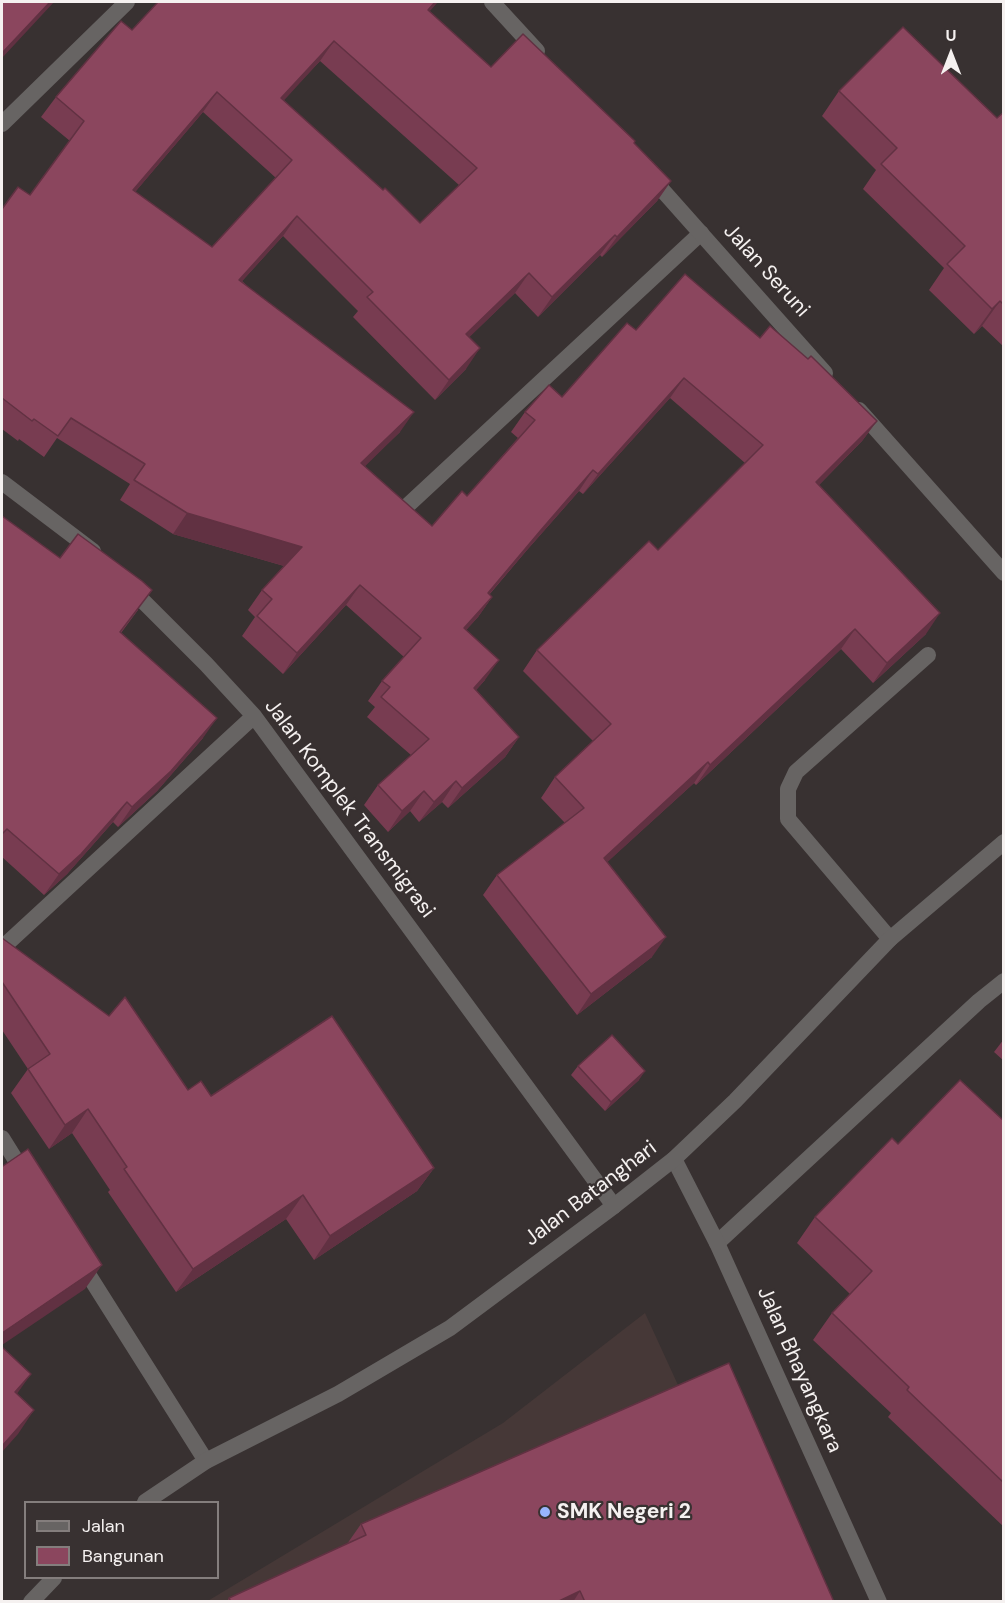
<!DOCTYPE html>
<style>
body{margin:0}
#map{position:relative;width:1005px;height:1603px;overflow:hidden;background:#383131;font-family:"DM Sans",sans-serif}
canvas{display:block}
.frame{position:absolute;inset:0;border:3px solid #f5f1f0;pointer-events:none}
.legend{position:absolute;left:24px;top:1501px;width:195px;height:78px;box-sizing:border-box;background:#383131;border:2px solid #847e7d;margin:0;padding:8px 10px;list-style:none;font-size:18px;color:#f5f1f0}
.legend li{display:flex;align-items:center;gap:12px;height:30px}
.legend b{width:30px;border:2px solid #847e7d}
.north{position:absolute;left:921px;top:24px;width:60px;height:60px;-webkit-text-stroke:4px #383131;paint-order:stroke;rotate:0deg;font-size:16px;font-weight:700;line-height:24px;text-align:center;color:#f5f1f0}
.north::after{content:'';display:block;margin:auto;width:21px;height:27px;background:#f5f1f0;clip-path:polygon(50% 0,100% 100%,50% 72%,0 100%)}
</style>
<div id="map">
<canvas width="1005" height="1603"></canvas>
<div class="frame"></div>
<ul class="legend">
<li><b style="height:8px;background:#676463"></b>Jalan</li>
<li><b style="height:16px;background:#8b465e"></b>Bangunan</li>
</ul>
<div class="north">U</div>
</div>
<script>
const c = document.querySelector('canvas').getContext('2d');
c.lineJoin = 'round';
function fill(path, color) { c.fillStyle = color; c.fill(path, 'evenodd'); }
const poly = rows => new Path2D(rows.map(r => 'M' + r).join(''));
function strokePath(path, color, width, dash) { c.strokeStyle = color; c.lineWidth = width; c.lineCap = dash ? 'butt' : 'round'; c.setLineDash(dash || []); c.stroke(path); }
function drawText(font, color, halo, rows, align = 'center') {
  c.font = font + ' "DM Sans",sans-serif'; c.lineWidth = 4.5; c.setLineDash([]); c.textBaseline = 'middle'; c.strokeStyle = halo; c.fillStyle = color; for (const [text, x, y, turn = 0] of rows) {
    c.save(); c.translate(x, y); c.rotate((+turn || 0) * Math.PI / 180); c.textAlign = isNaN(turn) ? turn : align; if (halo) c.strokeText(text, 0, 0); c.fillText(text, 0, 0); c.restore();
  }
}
const built = poly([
 [645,1313,777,1601,206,1602,503,1423]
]);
const service = poly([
 [890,939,788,819,788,789,796,772,928,655],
 [717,1243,979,1001,1004,981]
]);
const minor = poly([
 [2,124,127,2],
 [2,482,93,551],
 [406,507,701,233],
 [128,586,206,664,254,716,614,1206],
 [2,948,254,716],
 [2,1138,25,1175],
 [674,1159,717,1243,879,1602],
 [81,1263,206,1461]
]);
const tertiary = poly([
 [492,2,537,51],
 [649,175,825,373],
 [859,410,1004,573],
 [145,1502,206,1461,338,1394,450,1328,614,1206,674,1159,735,1101,890,939,1004,842],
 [31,1602,54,1578]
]);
const wall = poly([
 [429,11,491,67,634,143,671,181,657,201,602,257,600,255,538,317,515,293,469,337,466,369,435,400,353,317,358,311,283,236,242,281,400,432,364,466,432,526,467,496,518,438,511,432,525,412,562,397,636,330,760,338,877,421,862,441,819,485,926,634,873,683,841,649,696,785,694,783,607,862,652,957,577,1015,483,895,497,875,565,823,541,798,555,777,593,741,523,671,537,650,658,550,745,463,670,398,583,494,579,491,527,550,489,595,492,597,478,617,466,630,485,680,476,690,519,737,505,757,448,808,442,802,419,822,410,811,388,832,364,805,378,785,411,755,367,717,375,707,368,701,382,681,404,657,346,605,283,674,242,636,255,617,248,610,262,590,284,566,173,534,120,500,130,484,57,438,44,457,19,439,18,441,2,429,2,209,30,195,70,141,41,117,56,97,132,30],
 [320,61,459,185,420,223,283,100],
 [203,112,276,178,212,247,135,192],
 [839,91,997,118,1004,112,1004,347,982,326,974,334,929,290,944,268,863,189,876,170,822,116],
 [2,516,60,558,138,610,121,633,203,738,157,791,118,827,113,822,67,874,44,895,2,857],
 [2,938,188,1090,211,1096,434,1168,417,1191,314,1260,286,1219,176,1292,108,1192,110,1190,72,1133,49,1149,11,1093,28,1069,2,1030],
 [1004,1039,1004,1061,994,1052],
 [578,1066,639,1080,605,1111,571,1075],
 [1004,1121,1004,1527,888,1417,891,1413,813,1340,832,1313,850,1294,797,1243,815,1217,898,1144],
 [361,1524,834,1602,227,1602,229,1598,347,1544]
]);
const shadedWall = poly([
 [50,2,54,2,2,58,2,53],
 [435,2,438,2,413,30,428,10],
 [334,41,320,61,267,119,281,98],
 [217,92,203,112,119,211,133,190],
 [671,181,657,201,602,257,617,237],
 [297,216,283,236,225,300,239,280],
 [615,235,600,255,538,317,552,297],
 [529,273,515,293,452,354,466,334],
 [1000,301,982,326,974,334,992,309],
 [480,348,466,369,435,400,449,380],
 [684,378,670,398,583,494,598,474],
 [414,412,400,432,347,484,361,463],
 [877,421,862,441,802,502,816,482],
 [593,470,579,491,527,550,473,613,488,593,541,530],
 [187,513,302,547,288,567,173,534],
 [360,585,346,605,283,674,297,653],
 [492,597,478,617,450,648,464,628],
 [940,613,926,634,873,683,887,663],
 [855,629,841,649,696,785,710,765],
 [499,660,485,680,460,708,474,688],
 [217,718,203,738,157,791,118,827,132,807],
 [519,737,505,757,448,808,462,788],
 [708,762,694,783,590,878,604,858],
 [456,781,442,802,419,822,434,802],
 [424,791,410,811,388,832,402,811],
 [127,802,113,822,67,874,44,895,59,874],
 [666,937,652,957,577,1015,591,994],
 [645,1071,639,1080,605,1111,611,1102],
 [88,1109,72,1133,49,1149,65,1125],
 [434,1168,417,1191,314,1260,330,1236],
 [303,1195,286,1219,176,1292,193,1269],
 [102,1265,85,1289,2,1345,2,1333],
 [31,1374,14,1398,15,1392],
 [34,1410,18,1434,2,1452,2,1446],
 [580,1591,573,1602,557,1602]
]);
const building = poly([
 [2,2,50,2,2,53,2,2],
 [158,2,435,2,428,10,491,67,523,34,635,141,634,143,671,181,617,237,615,235,552,297,529,273,466,334,480,348,449,380,367,297,373,292,297,216,239,280,414,412,361,463,432,526,462,491,467,496,535,420,525,412,549,385,562,397,627,323,636,330,685,274,760,338,770,326,808,359,811,356,877,421,816,482,940,613,887,663,855,629,710,765,708,762,604,858,666,937,591,994,497,875,584,808,555,777,611,724,537,650,649,541,658,550,763,445,684,378,598,474,593,470,541,530,488,593,492,597,464,628,499,660,474,688,519,737,462,788,456,781,434,802,424,791,402,811,378,785,429,739,381,697,390,687,382,681,421,638,360,585,297,653,257,616,272,599,262,590,302,547,187,513,134,480,145,464,71,418,58,436,34,419,32,421,2,398,2,209,18,187,30,195,84,121,56,97,121,21,132,30,158,2],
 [334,41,477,168,420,223,385,188,383,190,281,98,334,41],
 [217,92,292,160,212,247,133,190,217,92],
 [903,27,997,118,1004,112,1004,305,1000,301,992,309,947,264,965,246,881,164,897,148,839,91,903,27],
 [2,516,60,558,78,534,142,581,152,590,120,632,217,718,171,771,132,807,127,802,81,854,59,874,7,829,2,834,2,516],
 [2,938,109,1016,125,997,188,1090,201,1081,211,1096,332,1016,434,1168,330,1236,303,1195,193,1269,124,1169,127,1167,88,1109,65,1125,28,1069,50,1054,2,982,2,938],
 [612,1035,645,1071,611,1102,578,1066,612,1035],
 [960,1080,1004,1121,1004,1483,907,1390,909,1387,832,1313,872,1271,815,1217,892,1138,898,1144,960,1080],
 [28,1149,102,1265,2,1333,2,1164,3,1166,28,1149],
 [2,1347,31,1374,15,1392,34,1410,2,1446,2,1347],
 [729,1363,834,1602,585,1602,580,1591,557,1602,231,1602,229,1598,366,1535,361,1524,729,1363]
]);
const markers = [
 [545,1512,6,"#98b5fd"]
];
const streetNames = [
 ["Jalan Seruni",766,271,48],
 ["Jalan Komplek Transmigrasi",349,809,53],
 ["Jalan Batanghari",591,1194,-37],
 ["Jalan Bhayangkara",799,1370,66]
];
const poiNames = [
 ["SMK Negeri 2",557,1512]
];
fill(built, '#463837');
strokePath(service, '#676463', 16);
strokePath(minor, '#676463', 16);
strokePath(tertiary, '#676463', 16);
fill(wall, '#783c51');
fill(shadedWall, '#613142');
fill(building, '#8b465e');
strokePath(building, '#613142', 1.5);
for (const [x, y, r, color] of markers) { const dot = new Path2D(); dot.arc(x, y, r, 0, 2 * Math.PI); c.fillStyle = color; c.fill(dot); strokePath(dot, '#383131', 2); }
drawText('21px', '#f5f1f0', '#383131', streetNames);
drawText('bold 21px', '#f5f1f0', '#383131', poiNames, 'left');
</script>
